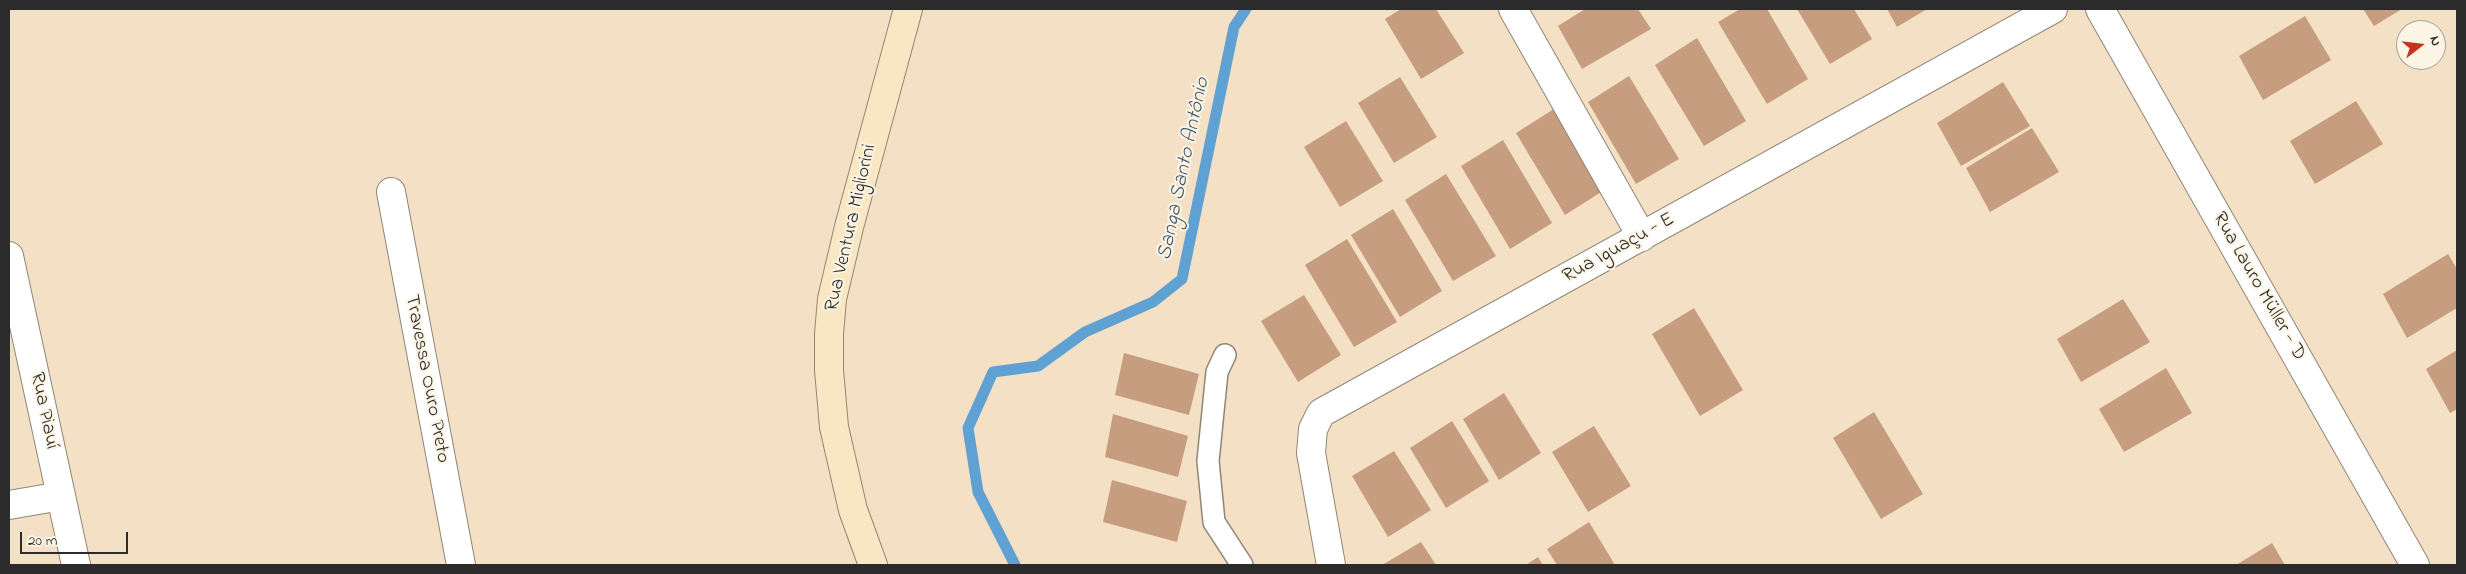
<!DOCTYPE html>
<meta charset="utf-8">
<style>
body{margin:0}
#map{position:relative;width:2466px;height:574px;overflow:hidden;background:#f4e0c4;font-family:"Indie Flower",sans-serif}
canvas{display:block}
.frame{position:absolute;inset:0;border:10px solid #2b2b2b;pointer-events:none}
.north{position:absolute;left:2396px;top:20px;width:50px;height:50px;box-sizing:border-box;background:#fcf5e5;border:1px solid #a8a49b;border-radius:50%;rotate:74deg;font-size:14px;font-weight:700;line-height:20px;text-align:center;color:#2b2b2b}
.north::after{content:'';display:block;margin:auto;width:18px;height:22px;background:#c8321e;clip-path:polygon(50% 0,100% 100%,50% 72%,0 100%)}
.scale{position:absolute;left:20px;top:532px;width:108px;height:22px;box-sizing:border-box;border:2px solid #2b2b2b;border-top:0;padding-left:6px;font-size:15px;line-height:18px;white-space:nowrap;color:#2b2b2b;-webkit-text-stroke:4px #fcf5e5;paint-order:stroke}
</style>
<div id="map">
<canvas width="2466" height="574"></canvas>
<div class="frame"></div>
<div class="north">N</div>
<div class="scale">20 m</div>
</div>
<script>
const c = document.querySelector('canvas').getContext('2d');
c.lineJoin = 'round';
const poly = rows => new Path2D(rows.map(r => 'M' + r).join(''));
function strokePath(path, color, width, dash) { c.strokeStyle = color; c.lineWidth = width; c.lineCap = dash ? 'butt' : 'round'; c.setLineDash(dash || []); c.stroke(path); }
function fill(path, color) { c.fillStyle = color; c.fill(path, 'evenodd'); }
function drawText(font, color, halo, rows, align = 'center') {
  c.font = font + ' "Indie Flower",sans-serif'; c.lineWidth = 4; c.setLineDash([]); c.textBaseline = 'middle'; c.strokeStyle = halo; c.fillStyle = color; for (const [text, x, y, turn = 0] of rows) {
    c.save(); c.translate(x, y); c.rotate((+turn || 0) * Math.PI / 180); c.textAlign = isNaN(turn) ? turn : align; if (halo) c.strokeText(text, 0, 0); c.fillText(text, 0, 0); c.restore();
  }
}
const stream = poly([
 [1015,565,978,492,968,428,993,372,1038,366,1085,332,1153,302,1182,279,1234,27,1246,9]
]);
const building = poly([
 [1401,9,1436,9,1464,53,1421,79,1385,19],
 [1585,9,1638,9,1651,29,1582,69,1558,26],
 [1740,9,1767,9,1808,79,1767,104,1718,22],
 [1797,9,1854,9,1872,39,1830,64],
 [1887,9,1927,9,1897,27],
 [2363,9,2402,9,2374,26],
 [2305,16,2331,60,2263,100,2239,56],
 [1697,38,1746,121,1704,146,1655,65],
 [1629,76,1679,159,1636,184,1588,102],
 [1400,77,1437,137,1394,163,1358,103],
 [2003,82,2030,126,1961,166,1937,123],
 [2356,101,2383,144,2315,184,2290,141],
 [1557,107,1606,189,1565,215,1516,133],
 [1346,121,1383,181,1340,207,1304,147],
 [2032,128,2059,172,1990,212,1966,168],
 [1503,140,1552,223,1510,249,1461,166],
 [1446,174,1496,256,1453,281,1405,200],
 [1393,209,1442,291,1400,317,1351,235],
 [1347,239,1397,322,1354,347,1305,265],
 [2448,254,2457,269,2457,308,2407,338,2383,294],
 [1304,295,1341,355,1298,382,1261,321],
 [2123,299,2150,342,2081,382,2057,339],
 [1694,308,1743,390,1700,416,1652,334],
 [2457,350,2457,409,2450,413,2426,369],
 [1124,353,1199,374,1189,415,1115,395],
 [2166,368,2192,413,2124,452,2099,409],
 [1504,393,1541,453,1499,480,1463,419],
 [1874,412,1923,494,1881,519,1833,438],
 [1113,414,1188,436,1178,477,1105,457],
 [1452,421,1489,481,1446,508,1410,448],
 [1594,426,1631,486,1588,512,1552,452],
 [1394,451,1431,510,1388,537,1352,476],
 [1112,480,1187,501,1177,542,1103,522],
 [1589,522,1615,565,1557,565,1547,549],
 [1421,542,1436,565,1382,565],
 [2272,543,2285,565,2236,565],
 [1538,557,1543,565,1526,565]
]);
const lane = poly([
 [1225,355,1217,372,1208,461,1214,522,1242,565]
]);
const street = poly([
 [1513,9,1642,237],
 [2100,9,2415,565],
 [391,192,461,565],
 [9,256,76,565],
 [9,505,61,496],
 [1331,565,1311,453,1313,429,1321,413,2053,9]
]);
const secondary = poly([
 [873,565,853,510,834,427,829,370,829,334,832,299,849,227,908,9]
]);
const streetNames = [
 ["Rua Ventura Migliorini",852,228,-77],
 ["Rua Iguaçu - E",1619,249,-29],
 ["Rua Lauro Müller - D",2258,287,60],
 ["Travessa Ouro Preto",426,379,79],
 ["Rua Piauí",43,411,78]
];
const waterNames = [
 ["Sanga Santo Antônio",1185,169,-78]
];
strokePath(stream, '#5fa1d3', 11);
fill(building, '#c69d7f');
strokePath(lane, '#908678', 24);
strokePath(street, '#908678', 30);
strokePath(secondary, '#908678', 30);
strokePath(lane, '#fff', 21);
strokePath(street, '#fff', 28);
strokePath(secondary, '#f9e7c3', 28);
drawText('20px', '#2b2b2b', '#fcf5e5', streetNames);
drawText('italic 21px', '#405a6e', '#fcf5e5', waterNames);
</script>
